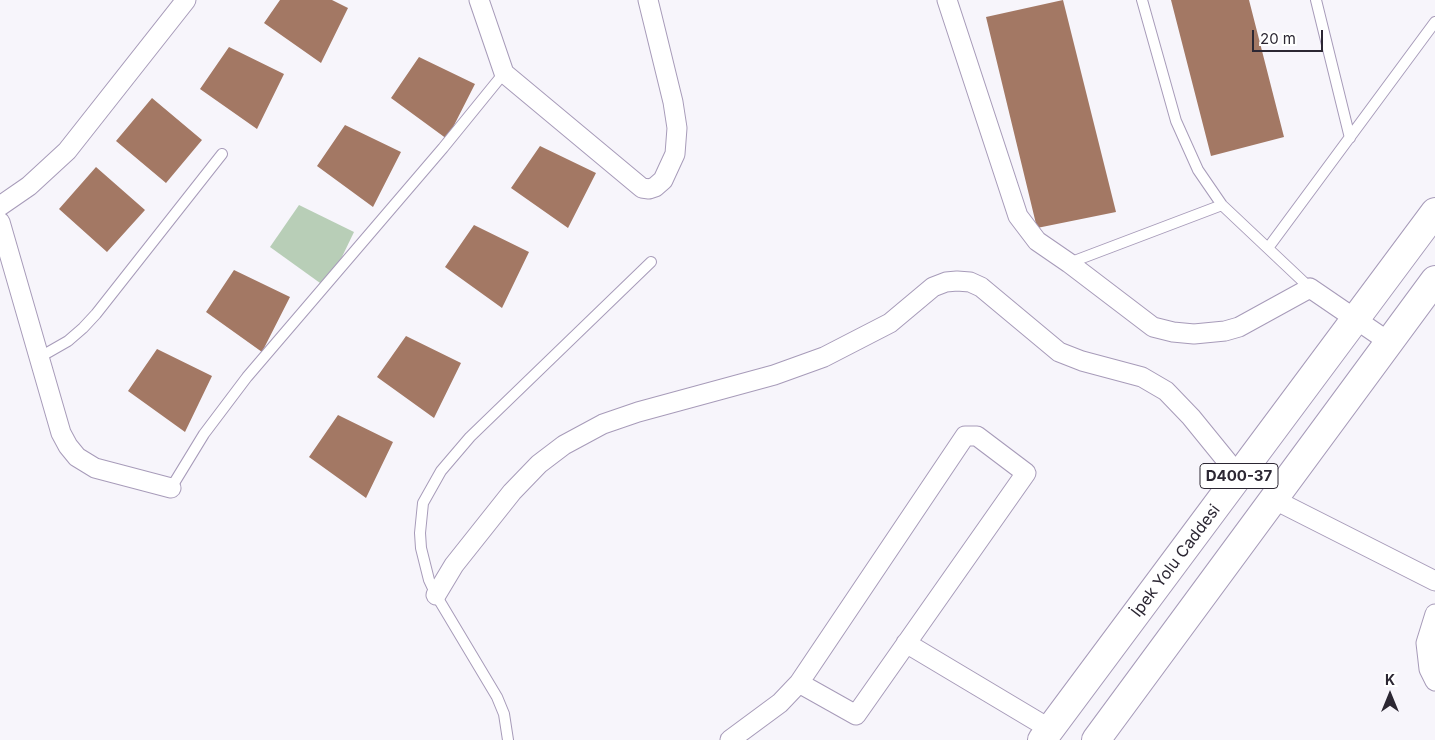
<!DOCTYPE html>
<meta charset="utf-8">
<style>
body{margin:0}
#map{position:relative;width:1435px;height:740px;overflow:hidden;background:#f7f5fb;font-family:Inter,sans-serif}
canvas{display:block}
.north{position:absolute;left:1365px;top:670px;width:50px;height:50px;-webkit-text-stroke:4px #fff;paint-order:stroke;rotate:0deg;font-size:14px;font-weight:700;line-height:20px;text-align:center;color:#2c2733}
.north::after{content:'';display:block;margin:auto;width:18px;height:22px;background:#2c2733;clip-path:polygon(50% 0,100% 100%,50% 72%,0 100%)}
.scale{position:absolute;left:1252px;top:30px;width:71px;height:22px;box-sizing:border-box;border:2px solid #2c2733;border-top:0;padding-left:6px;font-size:15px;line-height:18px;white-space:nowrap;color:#2c2733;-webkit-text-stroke:4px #fff;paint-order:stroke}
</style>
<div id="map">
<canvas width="1435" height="740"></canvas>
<div class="north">K</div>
<div class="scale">20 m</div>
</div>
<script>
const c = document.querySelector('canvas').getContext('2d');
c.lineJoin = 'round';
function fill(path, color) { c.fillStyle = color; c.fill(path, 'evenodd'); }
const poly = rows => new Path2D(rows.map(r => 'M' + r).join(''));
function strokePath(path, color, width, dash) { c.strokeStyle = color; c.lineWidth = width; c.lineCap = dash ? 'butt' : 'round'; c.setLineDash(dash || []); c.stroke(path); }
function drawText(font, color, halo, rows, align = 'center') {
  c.font = font + ' Inter,sans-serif'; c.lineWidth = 5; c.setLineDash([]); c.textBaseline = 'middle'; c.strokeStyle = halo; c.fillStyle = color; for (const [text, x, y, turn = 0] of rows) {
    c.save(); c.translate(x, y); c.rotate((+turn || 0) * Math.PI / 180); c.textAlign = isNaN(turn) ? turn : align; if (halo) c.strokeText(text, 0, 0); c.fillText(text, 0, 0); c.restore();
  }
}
const green = poly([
 [299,205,354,232,327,288,270,247]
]);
const building = poly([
 [280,0,332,0,348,8,321,63,264,23],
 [1063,0,1116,212,1037,228,986,17],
 [1171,0,1249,0,1284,137,1211,156],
 [229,47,284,74,257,129,200,89],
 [419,57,475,84,447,139,391,98],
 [152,98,202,140,166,183,116,141],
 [345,125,401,152,373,207,317,166],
 [540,146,596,173,568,228,511,188],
 [96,167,145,210,107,252,59,209],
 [474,225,529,252,502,308,445,267],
 [234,270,290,297,262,352,206,312],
 [406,336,461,363,434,418,377,377],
 [157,349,212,376,185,432,128,391],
 [338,415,393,442,366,498,309,457]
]);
const service = poly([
 [1142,0,1176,121,1198,170,1222,205,1310,288],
 [1316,0,1350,138],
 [1268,248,1435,22],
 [1069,263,1222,205],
 [40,357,68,341,83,328,96,314,222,154],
 [171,488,204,434,247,377,443,148,504,73],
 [508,740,504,714,497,697,436,595,429,580,421,548,420,533,423,503,441,471,470,437,651,262]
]);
const minor = poly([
 [479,0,504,73,642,188,649,189,655,187,663,180,675,154,677,128,673,102,648,0],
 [947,0,1018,216,1037,241,1069,263,1153,327,1173,332,1194,334,1225,331,1239,327,1310,288,1389,342],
 [0,206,29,186,67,151,186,0],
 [0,222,61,433,68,446,77,457,95,468,171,488],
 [1273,499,1435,581],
 [436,595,454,565,512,492,539,464,564,445,603,424,638,412,774,375,824,357,890,323,933,287,946,282,957,281,970,282,981,287,1059,352,1082,361,1142,377,1166,391,1191,417,1239,476],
 [1435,614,1426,643,1429,669,1435,681],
 [906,643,1050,729],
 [730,740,780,703,799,683,965,436,977,436,1026,473,856,715,799,683]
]);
const trunk = poly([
 [1042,740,1435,212],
 [1096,740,1435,280]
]);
const shields = [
 [1239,476,78]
];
const shieldNames = [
 ["D400-37",1239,476]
];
const streetNames = [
 ["İpek Yolu Caddesi",1176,561,-53]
];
fill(green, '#b8ceb7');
fill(building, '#a37864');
strokePath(service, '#a79bb9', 12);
strokePath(minor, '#a79bb9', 21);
strokePath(trunk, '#a79bb9', 30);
strokePath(service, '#fff', 10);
strokePath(minor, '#fff', 19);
strokePath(trunk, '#fff', 28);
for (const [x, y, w] of shields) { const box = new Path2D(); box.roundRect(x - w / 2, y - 12.5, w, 25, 4); c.fillStyle = '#fff'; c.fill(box); strokePath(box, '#2c2733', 1); }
drawText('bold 15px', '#2c2733', null, shieldNames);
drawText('16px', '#2c2733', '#fff', streetNames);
</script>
